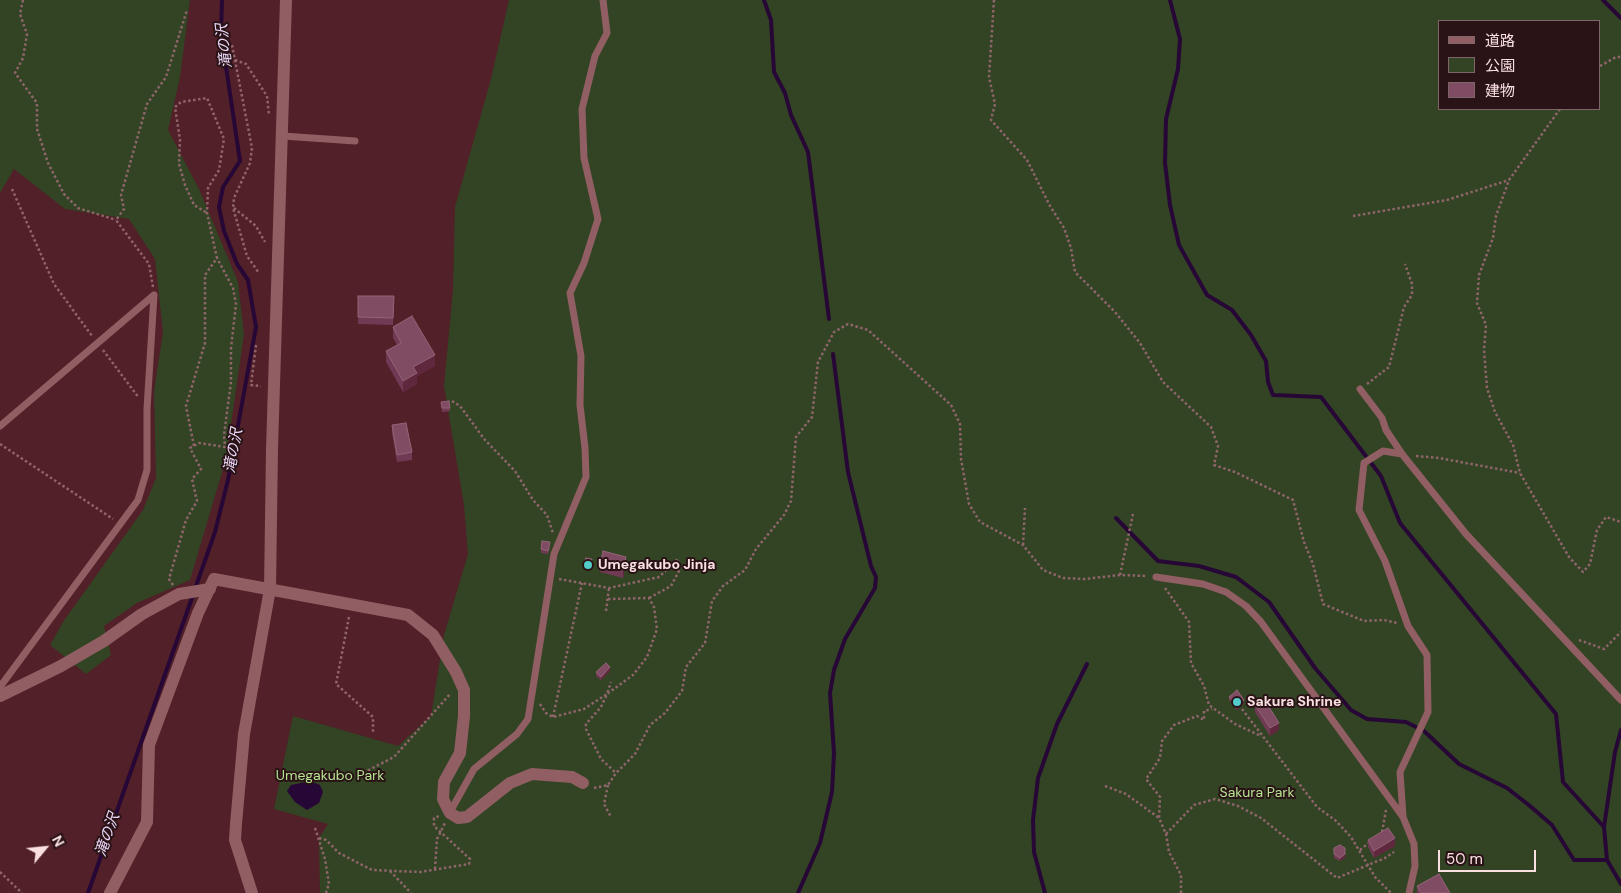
<!DOCTYPE html>
<meta charset="utf-8">
<style>
body{margin:0}
#map{position:relative;width:1621px;height:893px;overflow:hidden;background:#522028;font-family:"DM Sans","Noto Sans JP",sans-serif}
canvas{display:block}
.legend{position:absolute;left:1438px;top:20px;width:162px;height:90px;box-sizing:border-box;background:#291316;border:1px solid #7d6568;margin:0;padding:6px 9px;list-style:none;font-size:15px;color:#fbe0e2}
.legend li{display:flex;align-items:center;gap:10px;height:25px}
.legend b{width:25px;border:1px solid #7d6568}
.north{position:absolute;left:20px;top:823px;width:50px;height:50px;-webkit-text-stroke:4px #291316;paint-order:stroke;rotate:62deg;font-size:14px;font-weight:700;line-height:20px;text-align:center;color:#fbe0e2}
.north::after{content:'';display:block;margin:auto;width:18px;height:22px;background:#fbe0e2;clip-path:polygon(50% 0,100% 100%,50% 72%,0 100%)}
.scale{position:absolute;left:1438px;top:850px;width:98px;height:22px;box-sizing:border-box;border:2px solid #fbe0e2;border-top:0;padding-left:6px;font-size:15px;line-height:18px;white-space:nowrap;color:#fbe0e2;-webkit-text-stroke:4px #291316;paint-order:stroke}
</style>
<div id="map">
<canvas width="1621" height="893"></canvas>
<ul class="legend">
<li><b style="height:6px;background:#915e63"></b>道路</li>
<li><b style="height:14px;background:#324424"></b>公園</li>
<li><b style="height:14px;background:#804c63"></b>建物</li>
</ul>
<div class="north">N</div>
<div class="scale">50 m</div>
</div>
<script>
const c = document.querySelector('canvas').getContext('2d');
c.lineJoin = 'round';
function fill(path, color) { c.fillStyle = color; c.fill(path, 'evenodd'); }
const poly = rows => new Path2D(rows.map(r => 'M' + r).join(''));
function strokePath(path, color, width, dash) { c.strokeStyle = color; c.lineWidth = width; c.lineCap = dash ? 'butt' : 'round'; c.setLineDash(dash || []); c.stroke(path); }
function drawText(font, color, halo, rows, align = 'center') {
  c.font = font + ' "DM Sans","Noto Sans JP",sans-serif'; c.lineWidth = 4; c.setLineDash([]); c.textBaseline = 'middle'; c.strokeStyle = halo; c.fillStyle = color; for (const [text, x, y, turn = 0] of rows) {
    c.save(); c.translate(x, y); c.rotate((+turn || 0) * Math.PI / 180); c.textAlign = isNaN(turn) ? turn : align; if (halo) c.strokeText(text, 0, 0); c.fillText(text, 0, 0); c.restore();
  }
}
const green = poly([
 [0,0,190,0,180,77,168,130,199,189,238,282,244,334,226,459,190,580,137,603,104,626,111,655,86,674,50,645,63,622,143,510,156,478,154,391,163,332,155,259,129,219,65,209,14,169,0,193],
 [509,0,1621,0,1621,893,320,893,319,838,328,824,274,809,293,716,398,746,431,716,444,635,468,554,464,505,444,386,453,290,455,207,491,79],
 [1440,21,1600,21,1600,109,1440,109]
]);
const water = poly([
 [310,781,320,785,323,792,319,803,307,810,295,802,287,791,291,785]
]);
const stream = poly([
 [764,0,771,20,774,72,785,93,791,115,808,152,829,319],
 [1170,0,1180,39,1178,69,1166,119,1165,163,1170,205,1179,245,1207,295,1232,310,1251,335,1266,361,1268,382,1273,395,1321,397,1381,476,1400,523,1556,714,1563,782,1604,827],
 [1603,0,1621,18],
 [1116,518,1158,561,1199,566,1236,577,1269,602,1315,668,1351,710,1367,719,1406,722,1416,727],
 [195,589,215,532,228,480,256,327,248,280,237,264,224,231,219,207,223,187,240,161,221,33,222,0],
 [1621,730,1615,752,1604,827,1607,860,1621,884],
 [1424,731,1459,764,1507,788,1530,806,1552,825,1574,860,1607,860],
 [88,893,193,595],
 [798,893,820,843,832,792,834,753,830,693,834,670,845,639,875,588,876,577,871,566,848,472,833,354],
 [1045,893,1034,852,1033,820,1038,778,1057,724,1087,664]
]);
const path = poly([
 [23,0,20,14,27,34,23,58,15,73,37,103,37,129,48,163,64,194,78,208,116,220],
 [994,0,989,77,995,104,991,120,1027,160,1050,206,1064,228,1071,248,1075,272,1115,312,1140,343,1163,382,1211,427,1218,446,1214,465,1235,472,1293,500,1304,542,1313,564,1323,604,1364,621,1384,620,1397,623],
 [232,45,252,148,250,163,234,198,233,208,247,256,259,273],
 [235,60,246,64,267,96,269,115],
 [1600,66,1616,57,1621,57],
 [1560,109,1509,180,1496,216,1493,238,1479,275,1477,303,1486,325,1484,350,1487,388,1495,412,1513,445,1520,473,1569,557,1583,572,1590,564,1597,530,1606,517,1621,522],
 [12,189,54,284,92,336],
 [234,208,256,226,265,242],
 [1353,216,1447,200,1509,180],
 [153,287,149,264,116,220,124,209,121,195,147,104,166,77,187,10],
 [256,345,251,385,261,386],
 [103,350,139,398],
 [1367,384,1389,367,1404,307,1412,295,1412,284,1405,264],
 [452,401,460,406,485,440,515,471,533,500,547,515,553,533],
 [0,444,113,519],
 [194,446,186,406,205,343,205,275,217,258,207,213,208,188,219,170,224,139,207,98,181,102,175,107,180,140,179,164,185,185,194,205,207,213],
 [1416,456,1439,458,1520,473],
 [1023,545,1025,508],
 [1120,575,1133,514],
 [559,579,609,588,659,577,678,559,680,569,671,586,649,598],
 [173,585,169,579,186,520,197,501,192,479,201,469,190,448,199,443,225,447,224,435,231,382,231,348,236,304,233,288,217,258],
 [1165,588,1189,622,1191,663,1204,686,1209,705,1235,724,1261,736],
 [608,599,649,598,654,607,657,629,647,657,633,675,607,694,601,707,586,724,586,729,601,759,616,773],
 [606,611,609,588],
 [349,617,336,684,373,717,373,734],
 [1579,640,1604,649,1621,632],
 [540,704,546,713,553,717,584,709,607,694,611,682],
 [1242,709,1317,807,1335,820,1351,837,1375,877,1391,893],
 [553,717,582,583],
 [359,775,394,757,451,693],
 [608,785,604,804,611,817],
 [1105,786,1126,794,1159,818],
 [594,788,608,785,616,773,635,754,650,725,665,713,682,691,686,667,705,643,712,601,723,586,745,570,756,549,784,515,791,501,796,437,812,417,818,362,834,332,848,324,868,330,951,405,960,424,961,459,969,504,980,522,1023,545,1043,570,1063,578,1085,579,1120,575,1147,576],
 [315,828,325,859,329,884,326,893],
 [1382,832,1386,810],
 [1166,834,1194,805,1215,799,1238,806,1261,818,1337,878,1385,858,1394,852],
 [319,838,326,840,339,853,372,870,420,872,469,864,470,859,434,826,434,818,439,816],
 [1360,850,1370,842],
 [435,869,437,839,445,823],
 [390,871,411,893],
 [0,872,22,893],
 [1181,893,1181,875,1169,852,1166,834,1159,818,1160,797,1146,779,1160,758,1162,741,1174,725,1197,716,1204,720,1204,711,1212,709]
]);
const lane = poly([
 [283,136,355,141],
 [1360,389,1382,418,1386,430,1402,454,1466,534,1621,700],
 [0,426,154,295],
 [1402,454,1383,451,1364,463,1359,510,1385,561,1408,626,1427,655,1428,712,1400,772,1403,816],
 [1156,577,1203,584,1226,592,1246,606,1261,622,1403,817,1414,844,1415,866,1409,893],
 [0,687,138,500,147,470,147,409,154,295],
 [450,812,474,769,517,734,528,719,554,554,586,477,585,448,580,405,581,356,570,293,584,263,598,219,584,158,582,109,595,56,607,33,603,0]
]);
const street = poly([
 [0,696,61,666,104,641,142,614,179,594,210,589],
 [110,893,147,822,149,745,198,613,214,579,408,615,433,635,456,672,464,690,464,716,460,753,444,782,443,799,450,813,458,818,467,817,510,783,532,774,572,777,583,783],
 [252,893,235,840,236,824,244,734,270,589,272,449,286,0]
]);
const wall = poly([
 [358,296,394,296,393,325,358,324],
 [393,327,435,366,417,376,417,384,403,392,386,362,386,351,397,345,393,338],
 [441,402,450,408,450,411,442,412],
 [392,425,412,452,412,460,397,462,392,433],
 [550,546,548,554,541,553,541,549],
 [584,563,592,563,590,568,584,567],
 [626,564,623,578,600,572,600,565],
 [610,671,601,680,596,676,596,672],
 [1229,697,1244,703,1237,710,1229,700],
 [1255,705,1279,730,1270,736,1255,712],
 [1368,840,1395,846,1374,858,1368,847],
 [1334,848,1345,858,1340,861,1334,858],
 [1417,886,1450,893,1417,893]
]);
const shadedWall = poly([
 [435,355,435,366,417,376,417,384,403,392,403,381,413,367],
 [626,557,626,564,623,578,623,570],
 [610,667,610,671,601,680,601,677],
 [1244,700,1244,703,1237,710,1237,706],
 [1279,723,1279,730,1270,736,1270,728],
 [1395,838,1395,846,1374,858,1374,851],
 [1345,854,1345,858,1340,861,1340,858]
]);
const building = poly([
 [358,296,394,296,393,318,358,317,358,296],
 [412,316,435,355,413,367,417,373,403,381,386,351,401,343,393,327,412,316],
 [449,401,450,408,442,408,441,402,449,401],
 [406,423,412,452,397,455,392,425,406,423],
 [542,541,550,542,548,551,541,549,542,541],
 [603,551,626,557,623,570,600,565,603,551],
 [586,558,592,559,590,565,584,563,586,558],
 [606,663,610,667,601,677,596,672,606,663],
 [1237,690,1244,700,1237,706,1229,697,1237,690],
 [1264,699,1279,723,1270,728,1255,705,1264,699],
 [1388,828,1395,838,1374,851,1368,840,1388,828],
 [1340,845,1345,848,1345,854,1340,858,1334,854,1334,848,1340,845],
 [1439,874,1450,893,1421,893,1417,886,1439,874]
]);
const markers = [
 [588,565,5,"#53cdca"],
 [1237,702,5,"#53cdca"]
];
const poiNames = [
 ["Umegakubo Jinja",598,565],
 ["Sakura Shrine",1247,702]
];
const parkNames = [
 ["Umegakubo Park",330,776],
 ["Sakura Park",1257,793]
];
const waterNames = [
 ["滝の沢",225,46,-96],
 ["滝の沢",234,451,-80],
 ["滝の沢",108,835,-71]
];
fill(green, '#324424');
fill(water, '#270736');
strokePath(stream, '#270736', 4);
strokePath(path, '#8f656b', 2.5, [2.5, 2.5]);
strokePath(lane, '#915e63', 7);
strokePath(street, '#915e63', 12);
fill(wall, '#713a54');
fill(shadedWall, '#5f283c');
fill(building, '#804c63');
strokePath(building, '#936377', 1);
for (const [x, y, r, color] of markers) { const dot = new Path2D(); dot.arc(x, y, r, 0, 2 * Math.PI); c.fillStyle = color; c.fill(dot); strokePath(dot, '#291316', 2); }
drawText('bold 14px', '#fbe0e2', '#291316', poiNames, 'left');
drawText('14px', '#b4e390', '#291316', parkNames);
drawText('italic 15px', '#ebd8f8', '#291316', waterNames);
</script>
